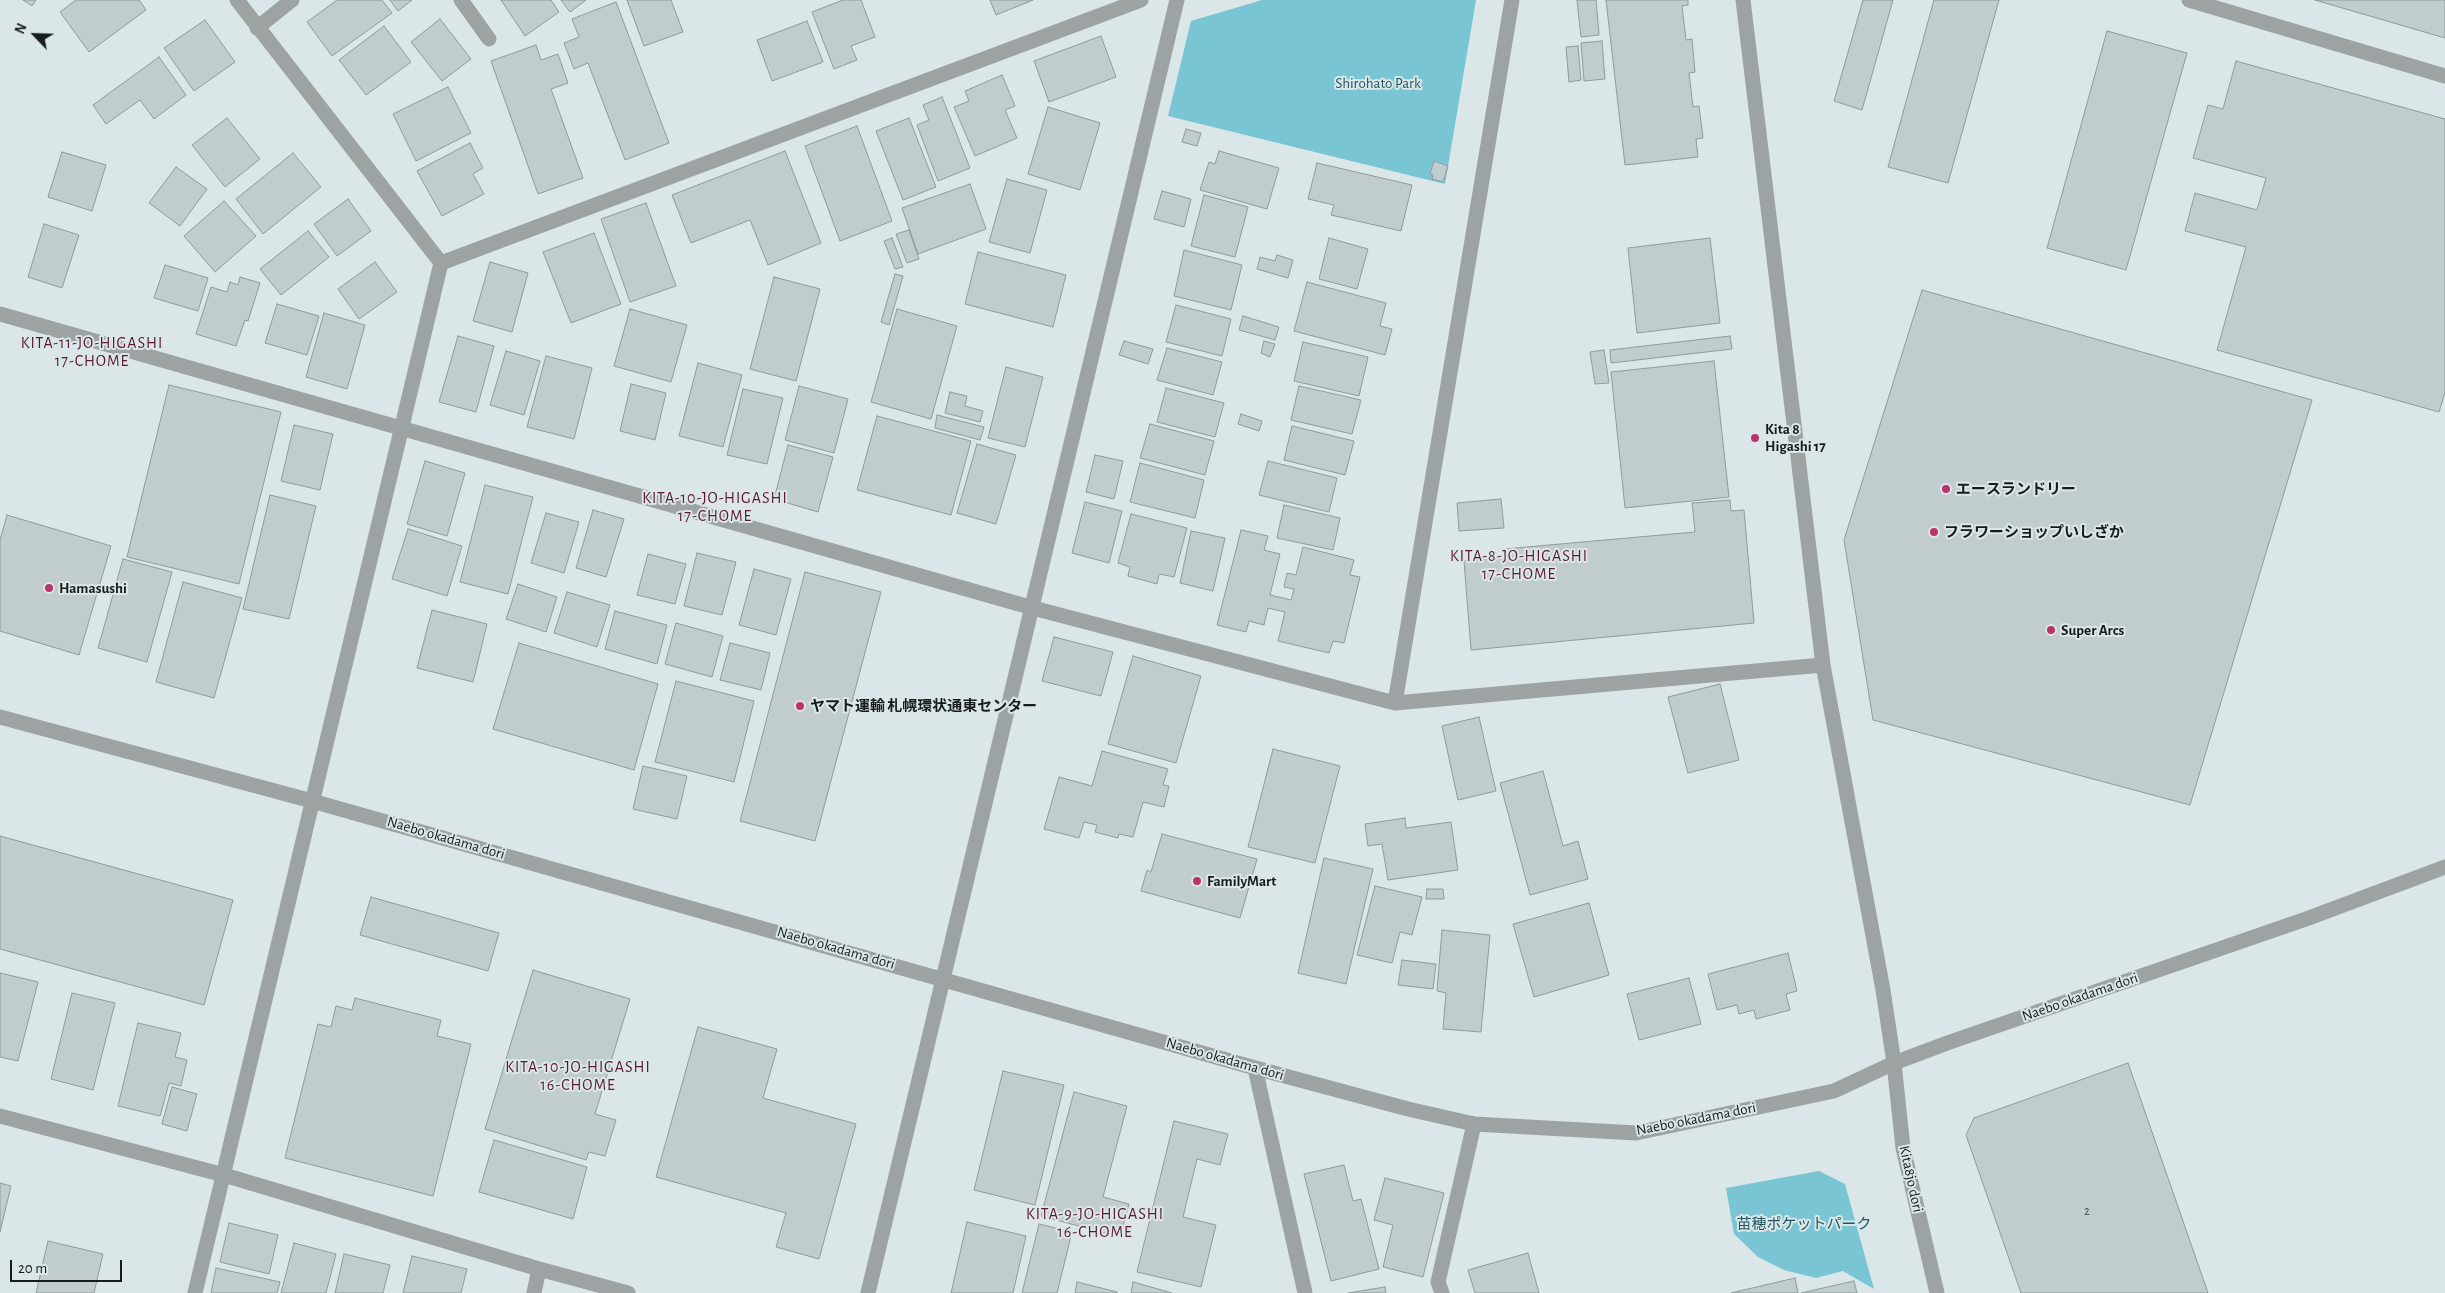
<!DOCTYPE html>
<meta charset="utf-8">
<style>
body{margin:0}
#map{position:relative;width:2445px;height:1293px;overflow:hidden;background:#dae6e8;font-family:"Alegreya Sans",sans-serif}
canvas{display:block}
.north{position:absolute;left:10px;top:10px;width:50px;height:50px;-webkit-text-stroke:4px #dae6e8;paint-order:stroke;rotate:294deg;font-size:14px;font-weight:700;line-height:20px;text-align:center;color:#171b1c}
.north::after{content:'';display:block;margin:auto;width:18px;height:22px;background:#171b1c;clip-path:polygon(50% 0,100% 100%,50% 72%,0 100%)}
.scale{position:absolute;left:10px;top:1260px;width:112px;height:22px;box-sizing:border-box;border:2px solid #171b1c;border-top:0;padding-left:6px;font-size:15px;line-height:18px;white-space:nowrap;color:#171b1c;-webkit-text-stroke:4px #dae6e8;paint-order:stroke}
</style>
<div id="map">
<canvas width="2445" height="1293"></canvas>
<div class="north">N</div>
<div class="scale">20 m</div>
</div>
<script>
const c = document.querySelector('canvas').getContext('2d');
c.lineJoin = 'round';
function fill(path, color) { c.fillStyle = color; c.fill(path, 'evenodd'); }
const poly = rows => new Path2D(rows.map(r => 'M' + r).join(''));
function strokePath(path, color, width, dash) { c.strokeStyle = color; c.lineWidth = width; c.lineCap = dash ? 'butt' : 'round'; c.setLineDash(dash || []); c.stroke(path); }
function drawText(font, color, halo, rows, align = 'center') {
  c.font = font + ' "Alegreya Sans","Noto Sans JP",sans-serif'; c.lineWidth = 4; c.setLineDash([]); c.textBaseline = 'middle'; c.strokeStyle = halo; c.fillStyle = color; for (const [text, x, y, turn = 0] of rows) {
    c.save(); c.translate(x, y); c.rotate((+turn || 0) * Math.PI / 180); c.textAlign = isNaN(turn) ? turn : align; if (halo) c.strokeText(text, 0, 0); c.fillText(text, 0, 0); c.restore();
  }
}
const green = poly([
 [1262,0,1476,0,1445,184,1168,116,1191,21],
 [1819,1171,1845,1184,1874,1289,1843,1271,1816,1278,1784,1270,1758,1257,1734,1234,1726,1188]
]);
const building = poly([
 [23,0,36,0,32,6,23,0],
 [76,0,139,0,146,10,89,52,60,12,76,0],
 [337,0,382,0,392,13,332,56,307,22,337,0],
 [390,0,412,0,398,11,390,0],
 [501,0,551,0,559,12,525,36,501,0],
 [561,0,586,0,570,12,561,0],
 [627,0,671,0,683,32,644,46,627,0],
 [843,0,861,0,875,37,851,46,857,60,834,69,812,12,843,0],
 [990,0,1033,0,996,15,990,0],
 [1577,0,1596,0,1599,35,1581,37,1577,0],
 [1606,0,1688,0,1688,5,1682,6,1686,40,1692,39,1695,72,1689,73,1693,107,1699,106,1703,138,1696,139,1698,157,1625,165,1606,0],
 [1863,0,1893,0,1862,110,1834,101,1863,0],
 [1934,0,1999,0,1948,183,1888,167,1934,0],
 [2315,0,2445,0,2445,38,2315,0],
 [616,2,669,143,625,160,588,63,574,69,564,43,579,37,572,19,616,2],
 [440,19,471,59,442,81,411,42,440,19],
 [205,20,235,62,194,91,164,48,205,20],
 [807,21,823,62,772,81,757,40,807,21],
 [384,26,411,62,366,95,339,60,384,26],
 [2107,31,2187,53,2126,270,2047,248,2107,31],
 [1101,36,1116,77,1049,102,1034,61,1101,36],
 [1602,41,1605,79,1584,81,1581,43,1602,41],
 [536,45,541,60,558,54,568,83,551,89,583,178,538,194,491,61,536,45],
 [1578,46,1581,80,1569,82,1566,47,1578,46],
 [159,57,186,95,154,119,140,100,106,124,93,105,159,57],
 [2236,61,2445,119,2445,392,2439,412,2217,350,2246,247,2185,231,2195,193,2257,210,2266,178,2193,158,2208,105,2223,109,2236,61],
 [1002,75,1015,106,1005,110,1017,138,975,156,954,107,969,101,965,91,1002,75],
 [448,87,471,133,416,161,393,114,448,87],
 [942,97,970,168,938,181,917,125,929,120,923,105,942,97],
 [1048,107,1100,123,1080,190,1028,174,1048,107],
 [227,118,260,159,225,187,192,145,227,118],
 [909,118,936,187,903,200,876,131,909,118],
 [857,126,892,221,840,241,805,146,857,126],
 [1186,129,1201,133,1197,146,1182,142,1186,129],
 [470,143,483,168,473,174,484,194,442,216,417,171,470,143],
 [785,151,821,243,768,265,750,220,691,243,672,195,785,151],
 [1219,151,1279,168,1267,209,1200,190,1209,162,1215,164,1219,151],
 [62,152,106,165,92,211,48,197,62,152],
 [293,153,321,187,263,234,236,199,293,153],
 [1434,161,1448,166,1443,182,1432,179,1433,175,1430,174,1434,161],
 [1317,163,1412,185,1401,231,1331,215,1334,205,1308,199,1317,163],
 [176,167,207,189,180,226,149,203,176,167],
 [1007,179,1047,190,1030,253,989,242,1007,179],
 [970,184,986,229,918,254,902,208,970,184],
 [1162,191,1191,199,1184,227,1154,219,1162,191],
 [1204,195,1248,207,1235,257,1191,246,1204,195],
 [348,199,371,231,337,256,314,224,348,199],
 [224,201,256,236,215,272,184,236,224,201],
 [646,203,676,286,630,302,601,219,646,203],
 [44,224,79,235,62,288,28,277,44,224],
 [909,230,919,259,907,263,896,234,909,230],
 [308,231,329,257,281,295,260,269,308,231],
 [594,233,621,304,571,323,543,252,594,233],
 [892,238,903,267,895,269,884,241,892,238],
 [1329,238,1368,249,1357,289,1319,279,1329,238],
 [1710,238,1720,323,1637,333,1628,248,1710,238],
 [1184,250,1242,265,1231,310,1174,296,1184,250],
 [978,252,1066,275,1053,327,965,304,978,252],
 [1277,255,1293,260,1288,278,1257,269,1260,257,1275,261,1277,255],
 [375,262,397,292,359,319,338,289,375,262],
 [490,262,528,273,512,332,473,321,490,262],
 [165,265,208,278,198,311,154,298,165,265],
 [895,274,903,276,889,325,881,322,895,274],
 [240,277,260,283,248,321,245,320,236,346,196,334,211,287,227,292,230,282,238,285,240,277],
 [774,277,820,289,796,381,750,369,774,277],
 [1307,282,1386,303,1380,326,1392,329,1385,355,1294,331,1307,282],
 [1922,290,2312,400,2190,805,1873,720,1844,540,1922,290],
 [277,304,319,316,307,355,265,343,277,304],
 [1176,305,1231,319,1222,356,1166,342,1176,305],
 [630,309,687,325,671,382,614,366,630,309],
 [897,309,957,326,931,419,871,402,897,309],
 [324,313,365,325,347,389,306,377,324,313],
 [1243,316,1279,327,1275,340,1239,330,1243,316],
 [458,336,494,346,476,412,439,402,458,336],
 [1730,336,1732,349,1611,363,1610,350,1730,336],
 [1124,341,1153,349,1148,364,1119,355,1124,341],
 [1264,341,1275,344,1270,357,1261,353,1264,341],
 [1303,342,1368,357,1359,396,1294,381,1303,342],
 [1167,348,1222,362,1213,395,1157,380,1167,348],
 [1604,350,1609,383,1595,384,1590,352,1604,350],
 [506,351,540,361,524,415,490,405,506,351],
 [546,356,592,368,574,439,527,427,546,356],
 [1714,361,1729,497,1625,508,1611,372,1714,361],
 [698,363,742,375,723,447,679,436,698,363],
 [1006,367,1043,377,1025,447,988,438,1006,367],
 [631,384,666,393,655,440,620,431,631,384],
 [169,385,281,412,239,584,127,557,169,385],
 [799,386,848,399,834,453,785,440,799,386],
 [1299,386,1361,400,1352,434,1291,420,1299,386],
 [1166,388,1224,403,1215,437,1157,422,1166,388],
 [743,389,783,398,767,464,727,455,743,389],
 [950,392,967,396,965,406,983,411,980,422,945,413,950,392],
 [1241,414,1262,421,1259,431,1238,424,1241,414],
 [937,415,984,427,980,440,935,428,937,415],
 [877,416,971,441,951,515,857,490,877,416],
 [1150,424,1214,441,1205,475,1140,458,1150,424],
 [294,425,333,434,320,490,281,481,294,425],
 [1292,426,1354,441,1345,475,1284,460,1292,426],
 [977,444,1016,455,996,524,957,513,977,444],
 [788,445,833,457,818,512,774,499,788,445],
 [1095,455,1123,461,1114,499,1086,492,1095,455],
 [425,461,465,473,447,536,407,524,425,461],
 [1268,461,1337,478,1329,512,1259,495,1268,461],
 [1140,463,1204,480,1195,518,1130,502,1140,463],
 [485,485,533,497,508,594,460,582,485,485],
 [270,495,316,506,289,619,243,609,270,495],
 [1501,499,1504,528,1459,531,1457,503,1501,499],
 [1730,500,1731,511,1744,510,1754,623,1471,650,1464,561,1504,557,1504,549,1695,532,1692,503,1730,500],
 [1085,502,1122,511,1109,563,1072,553,1085,502],
 [1284,505,1340,518,1333,550,1277,538,1284,505],
 [593,510,624,519,606,577,576,568,593,510],
 [546,513,579,522,564,573,531,563,546,513],
 [1131,514,1187,528,1174,577,1159,574,1157,584,1128,576,1130,567,1118,563,1131,514],
 [7,515,111,546,79,655,0,631,0,540,7,515],
 [408,529,462,546,447,596,392,579,408,529],
 [1241,530,1268,536,1264,550,1280,554,1270,595,1291,600,1294,589,1284,587,1287,573,1296,575,1303,547,1354,560,1350,575,1360,577,1344,643,1333,641,1329,653,1278,641,1285,612,1268,608,1264,625,1249,621,1246,632,1217,625,1241,530],
 [1191,531,1225,538,1213,591,1180,583,1191,531],
 [697,553,736,562,722,615,684,606,697,553],
 [648,554,686,564,675,604,637,595,648,554],
 [123,559,172,572,147,662,98,648,123,559],
 [754,569,791,579,776,635,739,625,754,569],
 [805,572,881,592,815,841,740,821,805,572],
 [183,582,242,598,214,698,156,682,183,582],
 [518,584,557,597,546,632,506,619,518,584],
 [567,592,610,605,597,647,554,633,567,592],
 [432,610,487,624,473,682,417,668,432,610],
 [615,611,667,625,657,664,605,649,615,611],
 [676,623,723,636,712,677,665,664,676,623],
 [1054,637,1113,652,1101,696,1042,681,1054,637],
 [519,643,658,684,634,770,493,729,519,643],
 [730,643,770,653,761,690,720,680,730,643],
 [1133,656,1201,676,1176,763,1108,744,1133,656],
 [676,681,754,701,734,782,655,762,676,681],
 [1720,684,1739,760,1688,773,1668,697,1720,684],
 [1479,717,1496,791,1458,800,1442,726,1479,717],
 [1273,749,1340,766,1315,863,1248,847,1273,749],
 [1102,751,1168,769,1163,785,1169,786,1164,807,1143,802,1133,837,1119,834,1118,838,1095,832,1097,825,1084,822,1079,838,1044,829,1059,777,1092,786,1102,751],
 [643,766,687,776,677,819,633,809,643,766],
 [1543,771,1563,846,1578,841,1588,879,1530,895,1500,783,1543,771],
 [1405,818,1406,828,1451,822,1458,870,1388,880,1382,844,1368,846,1365,824,1405,818],
 [1162,834,1257,859,1240,918,1141,891,1147,870,1151,872,1162,834],
 [0,836,233,900,204,1005,0,949,0,836],
 [1324,858,1373,869,1346,984,1298,973,1324,858],
 [1375,886,1422,897,1412,935,1400,932,1392,963,1357,955,1375,886],
 [1427,889,1443,889,1444,899,1426,899,1427,889],
 [371,897,499,933,488,971,360,935,371,897],
 [1589,903,1609,975,1534,997,1513,924,1589,903],
 [1442,930,1490,935,1481,1032,1443,1029,1446,993,1437,991,1442,930],
 [1788,953,1797,991,1786,994,1790,1010,1756,1019,1754,1010,1739,1014,1737,1005,1717,1010,1708,974,1788,953],
 [1402,960,1436,964,1433,989,1398,985,1402,960],
 [533,970,630,999,595,1114,616,1120,605,1156,589,1152,586,1160,485,1129,533,970],
 [0,973,38,982,18,1061,0,1057,0,973],
 [1689,978,1701,1024,1639,1040,1627,994,1689,978],
 [72,993,115,1003,93,1090,51,1079,72,993],
 [355,998,441,1020,437,1036,471,1044,433,1196,285,1158,318,1024,331,1027,336,1006,352,1010,355,998],
 [138,1023,181,1033,175,1057,187,1060,181,1086,169,1083,160,1116,118,1106,138,1023],
 [698,1027,777,1049,763,1098,856,1124,819,1259,776,1247,786,1213,656,1177,698,1027],
 [2128,1063,2208,1293,2021,1293,1966,1135,1974,1118,2128,1063],
 [1003,1071,1064,1085,1035,1205,974,1190,1003,1071],
 [172,1087,197,1094,187,1131,162,1124,172,1087],
 [1074,1092,1127,1106,1103,1197,1129,1204,1120,1237,1041,1216,1074,1092],
 [1174,1121,1228,1134,1220,1165,1197,1159,1183,1217,1216,1225,1201,1287,1137,1272,1174,1121],
 [494,1140,587,1167,573,1219,479,1192,494,1140],
 [1344,1165,1353,1201,1361,1199,1379,1269,1331,1281,1304,1174,1344,1165],
 [1385,1178,1444,1193,1423,1277,1383,1267,1393,1225,1374,1220,1385,1178],
 [0,1183,11,1186,0,1232,0,1183],
 [967,1222,1026,1236,1013,1293,951,1293,967,1222],
 [229,1223,278,1235,269,1274,220,1262,229,1223],
 [1039,1224,1072,1232,1057,1293,1022,1293,1039,1224],
 [48,1241,103,1254,94,1293,36,1293,48,1241],
 [294,1243,336,1254,326,1293,281,1293,294,1243],
 [1528,1253,1539,1293,1475,1293,1468,1270,1528,1253],
 [344,1254,390,1265,383,1293,335,1293,344,1254],
 [412,1256,467,1269,461,1293,403,1293,412,1256],
 [216,1268,280,1282,277,1293,211,1293,216,1268],
 [1795,1278,1798,1293,1731,1293,1795,1278],
 [1854,1281,1857,1293,1801,1293,1854,1281],
 [1077,1282,1117,1292,1117,1293,1075,1293,1077,1282],
 [1133,1282,1172,1293,1131,1293,1133,1282],
 [1385,1287,1386,1293,1348,1293,1385,1287]
]);
const service = poly([
 [461,0,489,39],
 [2189,0,2445,76]
]);
const minor = poly([
 [257,28,292,0],
 [441,263,1141,0],
 [0,314,1033,608,1395,703,1823,665],
 [1395,703,1512,0],
 [0,1116,224,1175,539,1269,628,1293],
 [534,1293,539,1269],
 [868,1293,1177,0],
 [1442,1293,1438,1282,1474,1124]
]);
const tertiary = poly([
 [1743,0,1823,665,1883,990,1894,1063,1903,1148,1937,1293],
 [0,717,312,801,1255,1068,1408,1109,1474,1124,1636,1133,1834,1091,1894,1063,1950,1042,2306,919,2445,867],
 [1255,1068,1305,1293],
 [195,1293,441,263,237,0]
]);
const markers = [
 [1755,438,5,"#bc326a"],
 [1946,489,5,"#bc326a"],
 [1934,532,5,"#bc326a"],
 [49,588,5,"#bc326a"],
 [2051,630,5,"#bc326a"],
 [800,706,5,"#bc326a"],
 [1197,881,5,"#bc326a"]
];
const numberNames = [
 ["2",2087,1211]
];
const parkNames = [
 ["Shirohato Park",1378,83],
 ["苗穂ポケットパーク",1804,1224]
];
const poiNames = [
 ["Kita 8",1765,429],
 ["Higashi 17",1765,446],
 ["エースランドリー",1956,489],
 ["フラワーショップいしざか",1944,532],
 ["Hamasushi",59,588],
 ["Super Arcs",2061,630],
 ["ヤマト運輸 札幌環状通東センター",810,706],
 ["FamilyMart",1207,881]
];
const streetNames = [
 ["Naebo okadama dori",446,838,16],
 ["Naebo okadama dori",836,948,16],
 ["Naebo okadama dori",2080,997,-19],
 ["Naebo okadama dori",1225,1059,16],
 ["Naebo okadama dori",1696,1119,-11],
 ["Kita8jo dori",1911,1179,78]
];
const neighbourhoodNames = [
 ["KITA-11-JO-HIGASHI",92,343],
 ["17-CHOME",92,361],
 ["KITA-10-JO-HIGASHI",715,498],
 ["17-CHOME",715,516],
 ["KITA-8-JO-HIGASHI",1519,556],
 ["17-CHOME",1519,574],
 ["KITA-10-JO-HIGASHI",578,1067],
 ["16-CHOME",578,1085],
 ["KITA-9-JO-HIGASHI",1095,1214],
 ["16-CHOME",1095,1232]
];
fill(green, '#7ac5d3');
fill(building, '#c1ccce');
strokePath(building, '#909a9c', 1);
strokePath(service, '#9da2a3', 15);
strokePath(minor, '#9da2a3', 15);
strokePath(tertiary, '#9da2a3', 15);
for (const [x, y, r, color] of markers) { const dot = new Path2D(); dot.arc(x, y, r, 0, 2 * Math.PI); c.fillStyle = color; c.fill(dot); strokePath(dot, '#dae6e8', 2); }
drawText('12px', '#424748', null, numberNames);
drawText('15px', '#1f555f', '#dae6e8', parkNames);
drawText('bold 15px', '#171b1c', '#dae6e8', poiNames, 'left');
drawText('15px', '#171b1c', '#dae6e8', streetNames);
c.letterSpacing = '1px';
drawText('16px', '#5a1832', '#dae6e8', neighbourhoodNames);
c.letterSpacing = '0px';
</script>
